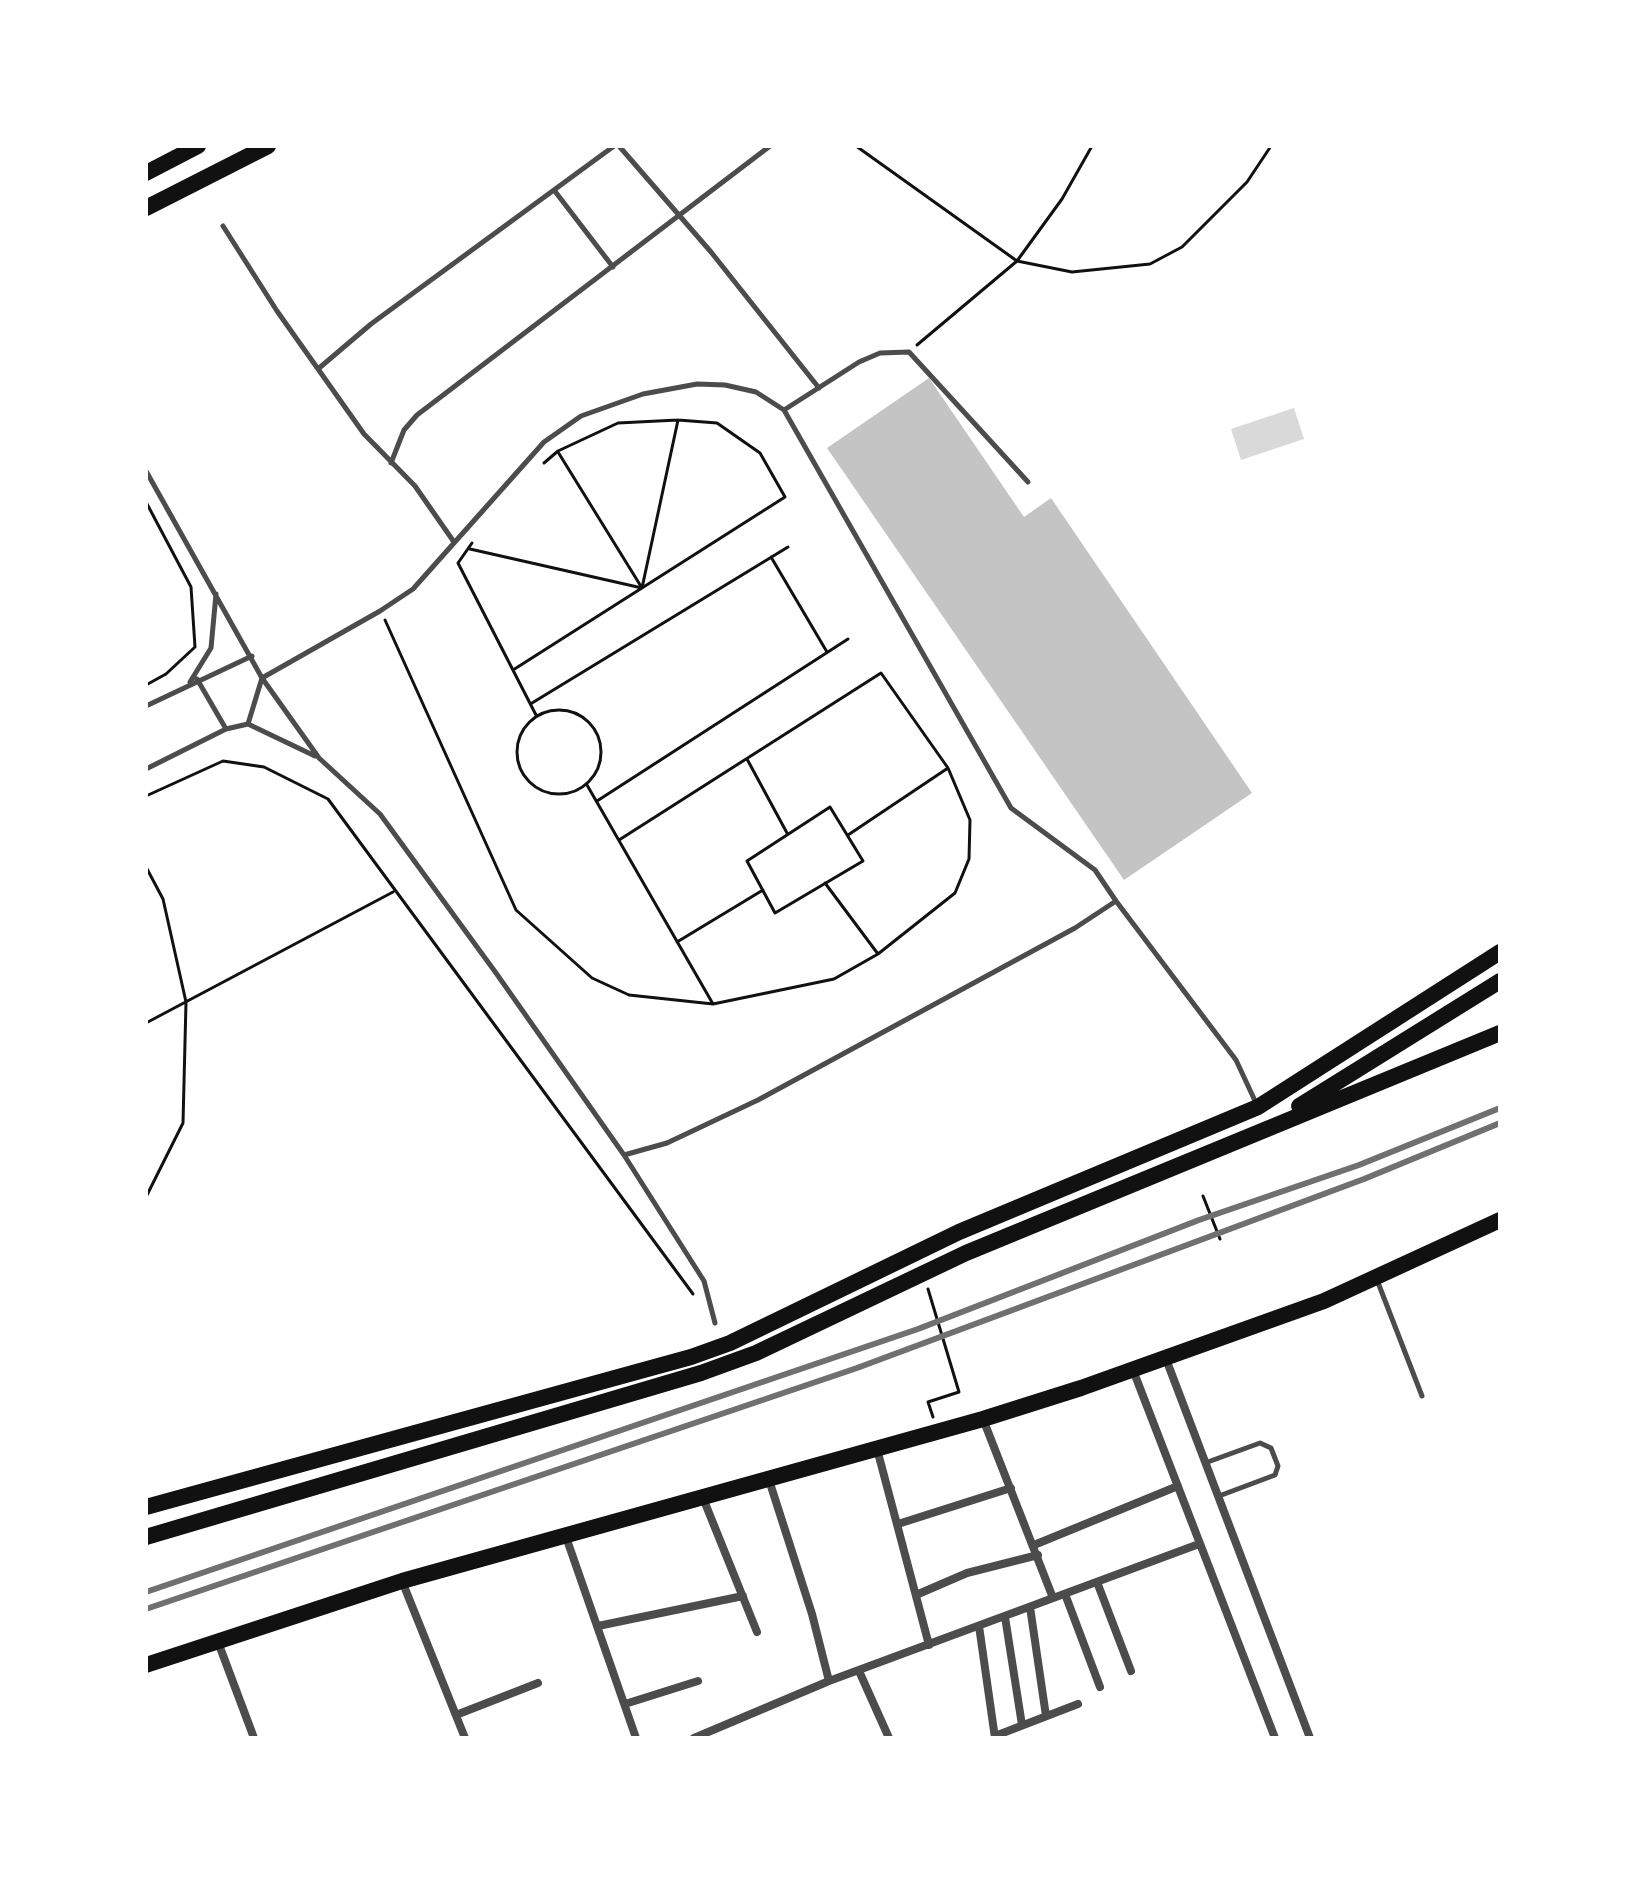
<!DOCTYPE html>
<style>
body{margin:0}
#map{position:relative;width:1646px;height:1884px;overflow:hidden;background:#fff;font-family:Montserrat,sans-serif}
canvas{display:block}
.frame{position:absolute;inset:0;border:148px solid #fff;pointer-events:none}
</style>
<div id="map">
<canvas width="1646" height="1884"></canvas>
<div class="frame"></div>
</div>
<script>
const c = document.querySelector('canvas').getContext('2d');
c.lineJoin = 'round';
function fill(path, color) { c.fillStyle = color; c.fill(path, 'evenodd'); }
const poly = rows => new Path2D(rows.map(r => 'M' + r).join(''));
function strokePath(path, color, width, dash) { c.strokeStyle = color; c.lineWidth = width; c.lineCap = dash ? 'butt' : 'round'; c.setLineDash(dash || []); c.stroke(path); }
const water = poly([
 [1294,408,1304,439,1241,460,1231,429]
]);
const building = poly([
 [929,378,1024,517,1051,498,1252,793,1124,880,827,448]
]);
const path = poly([
 [856,146,1017,261,1072,272,1150,264,1182,247,1247,182,1271,146],
 [917,345,1017,261,1062,199,1092,146],
 [558,452,642,588],
 [146,502,191,587,195,647,166,674,146,685],
 [472,543,458,563,536,715],
 [470,549,642,588],
 [771,557,827,652],
 [642,588,678,420],
 [385,620,516,910,592,978,629,995,713,1004,834,979,878,954,955,893,969,859,970,820,948,768,881,673,619,840],
 [513,670,785,497,760,453,717,423,678,420,618,423,558,451,544,463],
 [532,703,788,547],
 '517 752a42 42 0 1 1 84 0a42 42 0 1 1-84 0Z',
 [747,759,787,833],
 [587,785,713,1004],
 [146,796,223,761,264,767,328,799,693,1294],
 [597,801,848,639],
 [830,807,863,861,775,913,747,861,830,807],
 [848,835,948,768],
 [146,867,163,899,186,1002,183,1123,146,1197],
 [825,883,878,954],
 [677,942,763,890],
 [146,1023,393,892],
 [1203,1196,1220,1239],
 [928,1289,959,1392,928,1402,933,1417]
]);
const service = poly([
 [619,146,711,252,819,388],
 [554,190,613,267],
 [223,226,277,311,364,434,415,486,454,542],
 [318,369,371,324,614,146],
 [784,410,859,362,880,353,909,352,1028,482],
 [391,463,404,430,417,415,770,146],
 [146,471,262,678,319,758,380,814,496,973,624,1155,704,1281,715,1323],
 [197,679,226,729],
 [190,682,211,648,216,594],
 [146,706,252,656],
 [248,724,262,678,380,611,413,589,544,442,581,416,643,394,697,384,725,385,756,392,784,410,1011,808,1095,870,1116,901,1075,928,758,1100,667,1143,624,1155],
 [146,769,226,729,248,724,315,756],
 [1116,901,1236,1060,1256,1103],
 [1377,1280,1422,1396],
 [1205,1463,1260,1443,1271,1448,1278,1466,1275,1475,1219,1496]
]);
const minor = poly([
 [1166,1359,1310,1738],
 [1133,1370,1275,1738],
 [983,1419,1053,1598],
 [877,1449,929,1645],
 [769,1480,812,1614,829,1681],
 [703,1498,757,1632],
 [898,1524,1011,1488],
 [566,1537,636,1738],
 [1034,1545,1178,1486],
 [402,1581,465,1738],
 [1097,1582,1131,1671],
 [1065,1594,1100,1687],
 [916,1595,967,1573,1038,1555],
 [1030,1607,1046,1716],
 [1005,1617,1022,1725],
 [598,1626,743,1596],
 [979,1626,995,1738],
 [218,1642,254,1738],
 [859,1671,889,1738],
 [625,1704,698,1681],
 [456,1715,538,1683],
 [995,1736,1078,1704],
 [694,1738,829,1681,1199,1544]
]);
const secondary = poly([
 [146,173,198,146],
 [146,208,268,146],
 [1299,1106,1500,981],
 [146,1507,691,1357,730,1343,959,1232,1258,1107,1500,952],
 [146,1537,701,1373,756,1353,966,1253,1500,1033],
 [146,1665,402,1581,983,1419,1081,1388,1324,1301,1500,1220]
]);
const rail = poly([
 [146,1592,918,1329,1199,1220,1359,1165,1500,1108],
 [146,1609,857,1368,1364,1179,1500,1123]
]);
fill(water, '#d9d9d9');
fill(building, '#c4c4c4');
strokePath(path, '#111', 3);
strokePath(service, '#4c4c4c', 5);
strokePath(minor, '#4c4c4c', 8);
strokePath(secondary, '#111', 16);
strokePath(rail, '#707070', 6);
</script>
